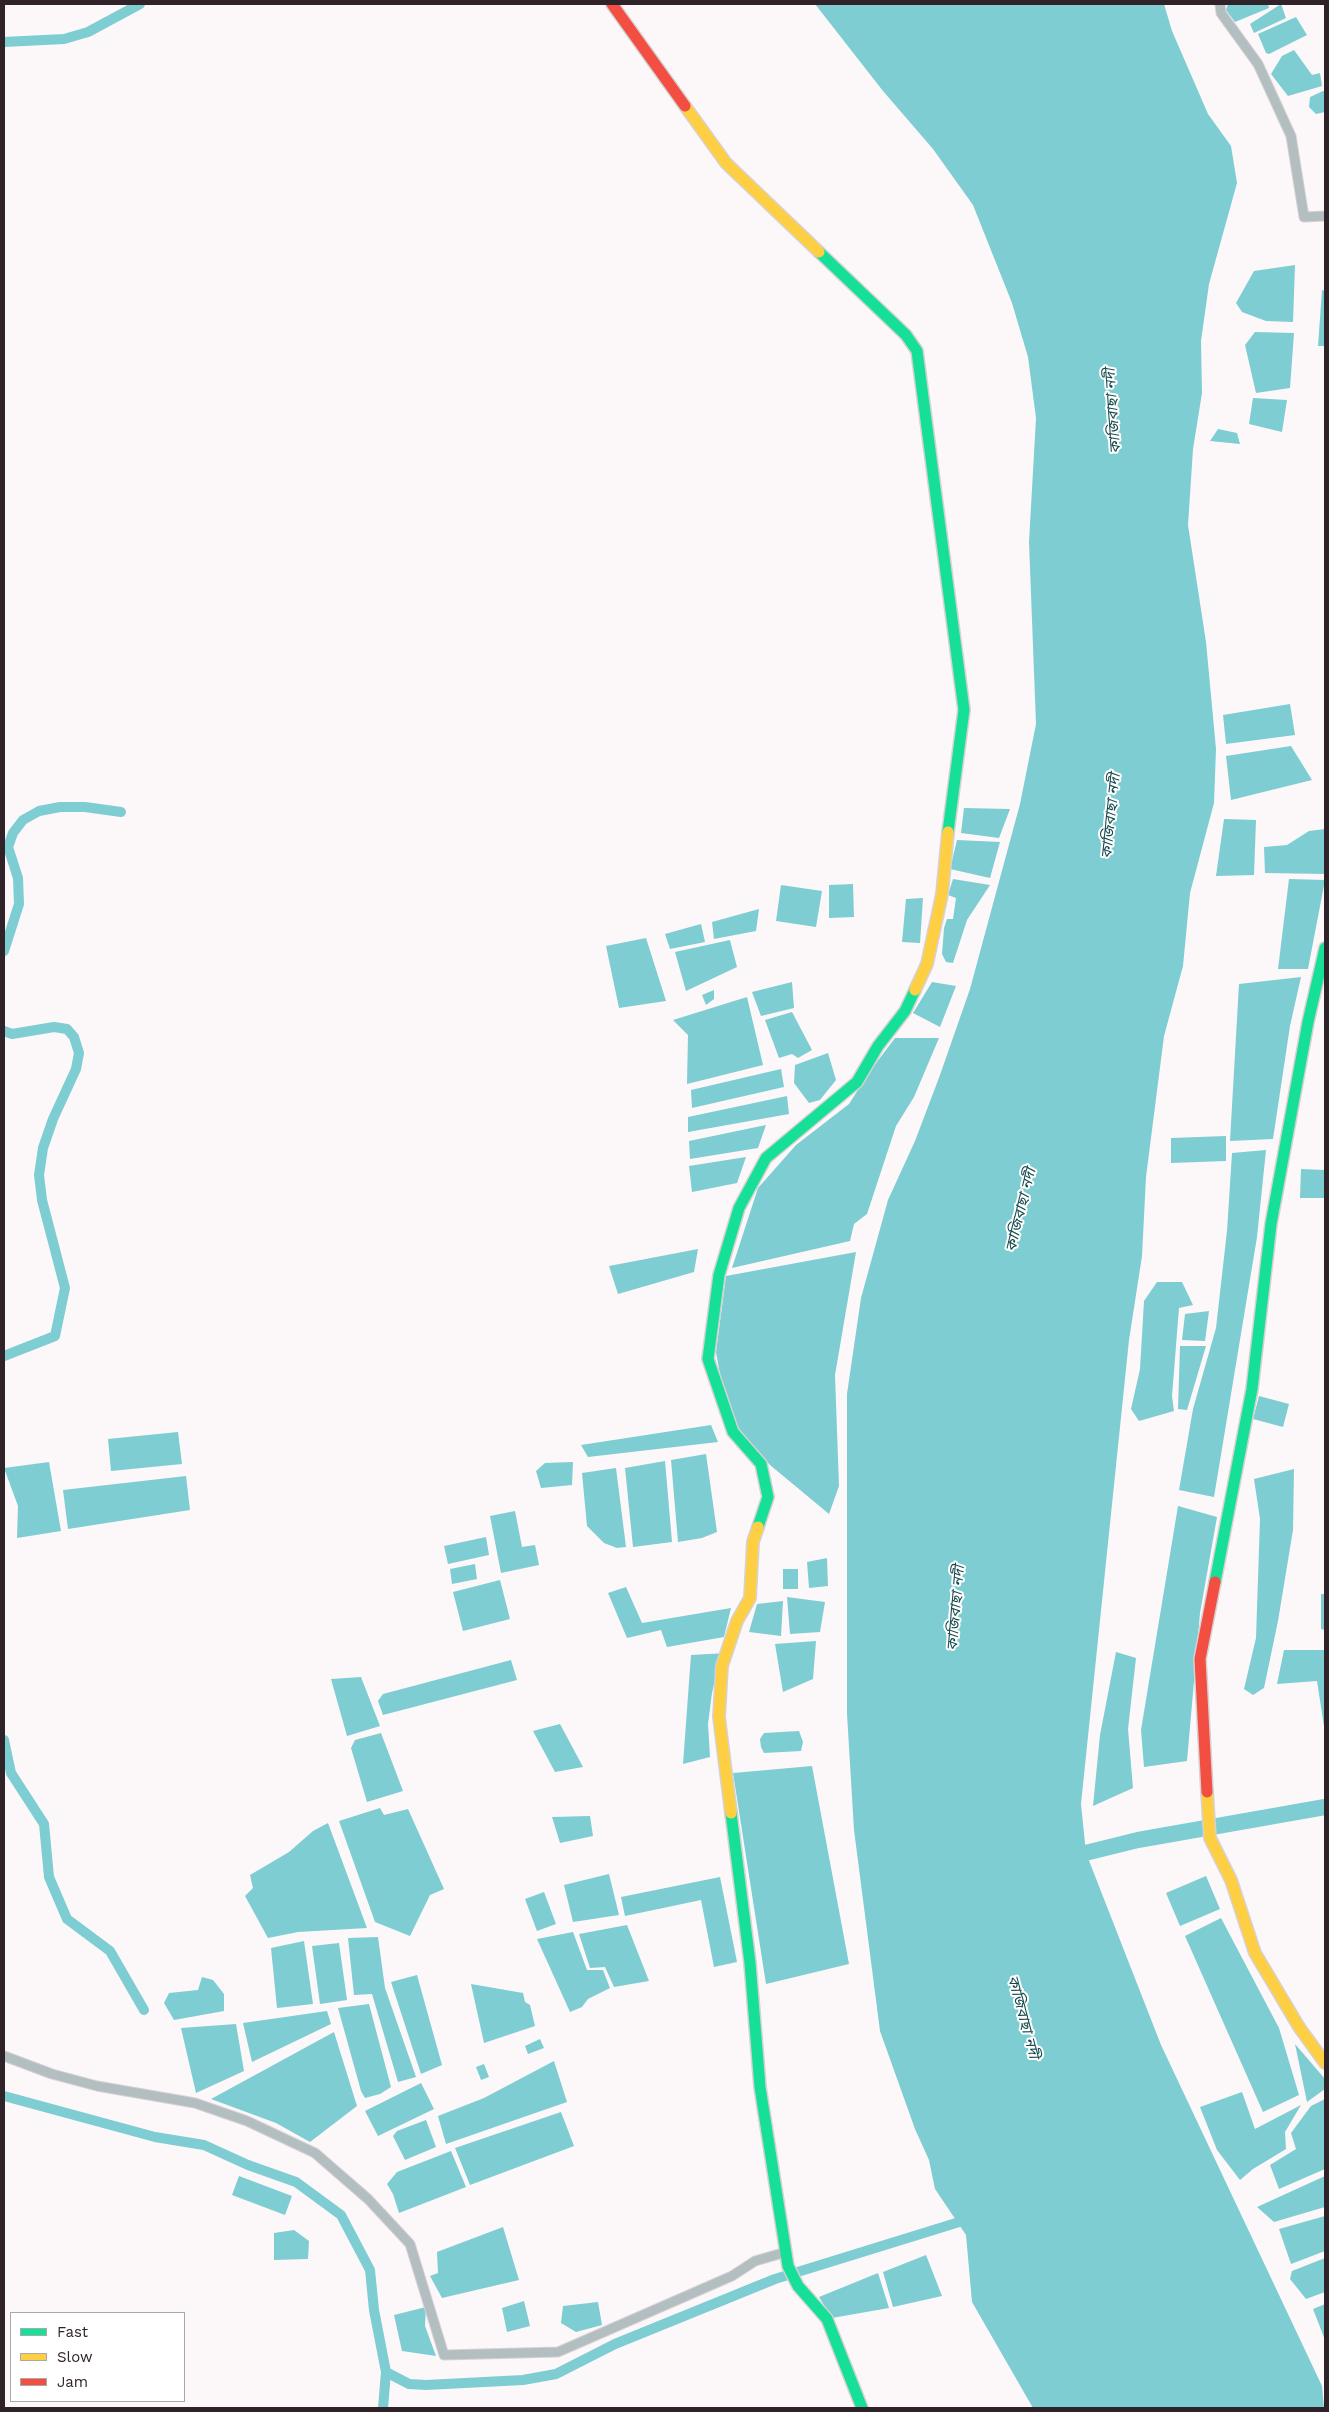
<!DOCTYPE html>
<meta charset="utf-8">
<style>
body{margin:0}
#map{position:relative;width:1329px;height:2412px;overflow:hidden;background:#fcf7f9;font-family:"Work Sans",sans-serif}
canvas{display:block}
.frame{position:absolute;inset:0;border:5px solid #2f2228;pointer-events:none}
.legend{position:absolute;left:10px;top:2312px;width:175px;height:90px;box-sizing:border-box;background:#fff;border:1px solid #aca7a9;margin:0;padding:6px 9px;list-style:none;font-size:15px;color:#2f2228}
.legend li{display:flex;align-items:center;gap:10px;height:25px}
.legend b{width:25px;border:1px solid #aca7a9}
</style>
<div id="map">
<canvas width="1329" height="2412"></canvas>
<div class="frame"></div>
<ul class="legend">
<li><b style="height:6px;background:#16e098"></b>Fast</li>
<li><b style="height:6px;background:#ffcf43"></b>Slow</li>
<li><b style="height:6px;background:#f24e42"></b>Jam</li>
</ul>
</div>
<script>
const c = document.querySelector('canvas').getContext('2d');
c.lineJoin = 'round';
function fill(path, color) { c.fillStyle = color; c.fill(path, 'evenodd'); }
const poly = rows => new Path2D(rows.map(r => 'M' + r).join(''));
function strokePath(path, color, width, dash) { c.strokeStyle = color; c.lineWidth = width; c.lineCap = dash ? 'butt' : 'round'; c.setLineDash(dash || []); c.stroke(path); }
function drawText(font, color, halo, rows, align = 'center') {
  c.font = font + ' "Work Sans","Noto Sans Bengali",sans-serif'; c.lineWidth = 4; c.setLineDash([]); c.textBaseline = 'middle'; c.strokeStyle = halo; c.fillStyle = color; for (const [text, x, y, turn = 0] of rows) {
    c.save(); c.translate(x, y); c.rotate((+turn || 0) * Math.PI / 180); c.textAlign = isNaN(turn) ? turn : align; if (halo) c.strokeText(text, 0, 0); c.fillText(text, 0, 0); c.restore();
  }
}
const water = poly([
 [815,4,1164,4,1172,31,1208,114,1231,146,1237,183,1209,284,1201,341,1202,393,1193,449,1188,525,1206,642,1216,749,1214,803,1190,893,1183,966,1164,1036,1146,1177,1142,1256,1129,1340,1081,1804,1086,1853,1161,2045,1322,2386,1324,2408,1033,2408,972,2302,966,2235,935,2189,929,2160,915,2129,880,2031,854,1830,847,1714,847,1394,861,1298,888,1200,915,1141,940,1075,970,989,1020,804,1036,724,1029,542,1036,418,1028,357,1012,303,973,205,933,149,883,91],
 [1228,4,1268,4,1269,8,1235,22,1226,10],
 [1281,4,1286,18,1254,33,1250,24],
 [1296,17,1307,35,1269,54,1266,53,1258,34],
 [1294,50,1312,75,1320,73,1322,86,1288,96,1271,74,1282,56],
 [1323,91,1325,92,1325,112,1316,114,1309,107,1310,97],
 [1295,265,1293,322,1266,321,1242,312,1236,303,1254,271],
 [1322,290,1325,291,1325,346,1318,346],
 [1255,332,1294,333,1290,388,1256,393,1245,345],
 [1253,398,1287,400,1282,432,1249,424],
 [1218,429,1237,433,1240,444,1210,441],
 [1290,704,1295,735,1226,744,1223,715],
 [1291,746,1312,780,1231,800,1226,756],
 [964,808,1010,809,999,838,961,833],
 [1224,819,1256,820,1254,875,1216,876],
 [1325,829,1325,874,1265,873,1264,847,1287,845,1309,831],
 [957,840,1000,842,990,878,950,869],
 [953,879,990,885,967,920,953,963,946,962,942,954,944,928,947,919,953,919,956,898,948,895],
 [1289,879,1325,880,1308,969,1278,969],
 [853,884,854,917,829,918,829,885],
 [781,885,822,891,816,927,776,921],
 [923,898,920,943,902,942,906,899],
 [759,909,756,931,714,939,712,922],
 [701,924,705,942,670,949,665,934],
 [646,938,666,1001,619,1008,606,946],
 [730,940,737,967,686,991,675,952],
 [1301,977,1290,1026,1273,1139,1230,1141,1239,984],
 [792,982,794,1008,761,1016,752,992],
 [932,982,956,986,940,1027,913,1013],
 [714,990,714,999,706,1005,702,995],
 [747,997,763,1065,687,1084,688,1035,673,1020],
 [792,1012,812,1050,798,1058,792,1054,779,1058,765,1020],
 [895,1038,939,1038,914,1097,896,1126,867,1214,854,1224,850,1241,732,1268,758,1188,796,1145,849,1104,870,1071],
 [828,1053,836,1080,820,1100,809,1103,794,1083,795,1065],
 [781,1069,784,1087,692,1108,691,1090],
 [787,1096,789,1114,688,1132,688,1117],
 [766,1125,758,1148,690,1159,689,1141],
 [1226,1136,1226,1161,1171,1163,1171,1138],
 [1266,1150,1257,1237,1214,1497,1179,1490,1193,1409,1216,1328,1227,1231,1232,1153],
 [746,1157,737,1183,692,1192,689,1166],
 [1301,1169,1325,1170,1325,1198,1300,1198],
 [698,1249,694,1272,618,1294,609,1266],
 [856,1252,835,1375,839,1486,829,1514,770,1465,740,1433,723,1391,716,1352,726,1276],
 [1157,1282,1182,1282,1193,1305,1179,1308,1172,1396,1174,1411,1139,1421,1131,1409,1140,1369,1144,1301],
 [1209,1311,1205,1341,1182,1340,1185,1314],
 [1180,1346,1206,1346,1187,1410,1178,1409],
 [1259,1396,1289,1404,1283,1427,1253,1419],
 [711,1425,718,1442,588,1457,581,1445],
 [178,1432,182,1464,111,1471,108,1439],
 [706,1454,717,1532,702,1538,678,1542,671,1460],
 [665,1461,672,1542,633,1547,625,1468],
 [49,1462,61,1531,17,1538,18,1506,4,1468],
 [573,1462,572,1485,541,1488,536,1471,545,1463],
 [616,1468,626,1547,617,1548,604,1543,587,1526,582,1473],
 [1294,1469,1293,1530,1278,1621,1264,1688,1253,1695,1244,1689,1256,1638,1260,1519,1254,1479],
 [186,1476,190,1510,68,1529,63,1490],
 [1178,1506,1217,1517,1200,1613,1187,1761,1144,1767,1141,1730],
 [515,1511,522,1547,535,1545,539,1565,501,1573,490,1516],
 [486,1537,489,1555,448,1564,444,1546],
 [827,1558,828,1586,809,1588,807,1562],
 [475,1564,477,1579,452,1584,450,1569],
 [783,1569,798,1569,798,1589,783,1589],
 [500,1580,510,1619,463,1631,453,1592],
 [626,1587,642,1623,731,1608,724,1637,667,1647,661,1630,627,1638,608,1593],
 [1321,1594,1325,1594,1325,1630,1321,1629],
 [787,1597,825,1602,820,1632,790,1634],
 [783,1601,781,1636,749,1632,757,1604],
 [816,1641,813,1679,783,1692,775,1644],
 [1284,1650,1325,1650,1325,1733,1317,1681,1277,1684],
 [1116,1652,1136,1658,1128,1729,1133,1788,1093,1806,1100,1735],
 [727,1653,717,1672,712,1693,708,1724,710,1757,683,1764,691,1655],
 [511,1660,517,1680,383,1715,378,1701,383,1694],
 [361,1677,380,1726,347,1736,331,1679],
 [560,1724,583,1767,555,1772,533,1731],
 [799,1731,803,1742,801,1751,764,1753,761,1747,760,1739,764,1733],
 [381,1733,403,1791,367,1802,351,1748,355,1740],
 [812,1766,849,1964,766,1984,733,1773],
 [380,1808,384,1815,408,1809,444,1889,430,1895,410,1936,375,1922,339,1821],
 [590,1816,593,1836,560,1843,552,1817],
 [328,1823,367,1928,298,1932,268,1938,245,1896,253,1888,250,1875,289,1852,313,1831],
 [609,1874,619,1915,573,1922,564,1885],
 [1206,1876,1220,1909,1180,1926,1166,1893],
 [720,1877,737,1962,714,1967,701,1900,625,1916,621,1897],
 [544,1892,556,1924,537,1931,525,1899],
 [1221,1918,1279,2028,1299,2095,1263,2112,1185,1936],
 [627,1925,649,1981,614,1987,605,1967,590,1968,579,1934],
 [573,1932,587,1970,603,1970,610,1988,588,1999,582,2007,570,2012,537,1939],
 [378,1937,385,1988,416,2077,398,2082,372,1994,354,1995,348,1938],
 [304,1941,313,2004,277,2008,271,1948],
 [339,1943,347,2000,320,2004,312,1946],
 [417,1975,442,2065,421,2074,391,1982],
 [202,1977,213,1980,224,1994,224,2011,174,2020,164,2003,169,1993,198,1990],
 [471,1984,523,1993,525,2002,530,2005,535,2026,484,2043],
 [369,2004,391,2087,380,2094,365,2098,361,2091,338,2008],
 [327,2011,331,2024,252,2062,243,2023],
 [236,2024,244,2071,196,2093,181,2028],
 [334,2032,357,2106,310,2142,276,2123,211,2099],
 [540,2039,544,2048,528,2054,525,2046],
 [1295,2044,1325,2079,1325,2089,1307,2102],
 [554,2061,567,2102,446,2144,438,2116,484,2098],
 [484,2064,489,2077,481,2080,476,2067],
 [421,2083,434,2109,378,2136,365,2111],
 [1242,2092,1255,2129,1301,2105,1285,2132,1286,2149,1253,2169,1240,2180,1217,2150,1200,2107],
 [1325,2099,1325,2169,1279,2189,1270,2165,1296,2149,1291,2133,1311,2106],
 [561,2112,574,2146,470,2185,455,2148],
 [426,2120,436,2147,405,2160,393,2136,397,2131],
 [451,2151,466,2187,399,2213,393,2194,387,2184,397,2172],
 [239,2176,292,2196,285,2215,232,2195],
 [1325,2176,1325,2207,1274,2222,1257,2207],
 [1325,2216,1325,2251,1291,2264,1279,2229],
 [503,2227,519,2280,442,2298,430,2276,438,2273,437,2252],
 [294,2230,309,2241,308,2259,274,2260,274,2233],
 [926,2255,942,2296,893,2307,883,2272],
 [1325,2258,1325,2292,1306,2299,1290,2279,1292,2271],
 [878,2273,889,2308,832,2318,819,2297],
 [524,2301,530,2326,507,2332,502,2308],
 [598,2302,602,2325,576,2332,561,2323,563,2306],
 [1325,2304,1325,2340,1313,2309],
 [426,2307,425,2326,436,2356,402,2351,394,2315]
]);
const canal = poly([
 [4,42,64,39,88,32,140,4],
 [4,951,19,904,18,878,8,847,13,833,23,820,39,811,60,807,85,807,121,812],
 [4,1031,12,1034,54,1027,67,1029,74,1037,79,1053,76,1069,53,1119,43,1148,39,1175,42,1200,65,1288,55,1336,4,1356],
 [4,1740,11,1773,44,1824,49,1877,67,1919,110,1951,144,2010],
 [4,2096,155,2137,204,2145,248,2165,296,2182,341,2215,370,2270,374,2310,386,2372,409,2384,426,2385,523,2380,556,2374,615,2344,775,2279,969,2219],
 [383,2408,386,2372]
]);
const river = poly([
 [1065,1858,1138,1840,1325,1807]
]);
const street = poly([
 [1220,4,1221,13,1258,64,1291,136,1304,217,1325,216],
 [4,2056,52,2074,97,2086,195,2103,247,2121,315,2153,368,2199,410,2244,444,2355,558,2352,732,2276,755,2261,786,2252]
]);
const fast = poly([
 [819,252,906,335,917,351,964,710,948,832],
 [758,1527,768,1497,761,1464,733,1432,708,1359,719,1275,739,1208,766,1158,857,1082,878,1046,905,1011,915,990],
 [1215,1582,1252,1389,1271,1224,1308,1022,1325,948],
 [731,1813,750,1963,760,2087,788,2266,798,2286,827,2319,862,2408]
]);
const slow = poly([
 [685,106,726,163,819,252],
 [915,990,927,964,942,894,948,832],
 [1207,1792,1210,1838,1231,1880,1255,1953,1299,2027,1325,2063],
 [731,1813,719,1717,722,1666,737,1621,750,1598,753,1542,758,1527]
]);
const jam = poly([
 [612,4,685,106],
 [1207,1792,1200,1659,1215,1582]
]);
const waterNames = [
 ["কাজিবাছা নদী",1113,411,-94],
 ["কাজিবাছা নদী",1111,816,-84],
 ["কাজিবাছা নদী",1021,1210,-76],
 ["কাজিবাছা নদী",956,1608,-85],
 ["কাজিবাছা নদী",1023,2017,75]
];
fill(water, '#7dcdd3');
strokePath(canal, '#7dcdd3', 10);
strokePath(river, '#7dcdd3', 16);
strokePath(street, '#d6d1d3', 11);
strokePath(fast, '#d6d1d3', 14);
strokePath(slow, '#d6d1d3', 14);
strokePath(jam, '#d6d1d3', 14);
strokePath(street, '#b2bec0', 9);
strokePath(fast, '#16e098', 11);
strokePath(slow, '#ffcf43', 11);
strokePath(jam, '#f24e42', 11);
drawText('italic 15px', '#174a4d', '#fff', waterNames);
</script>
